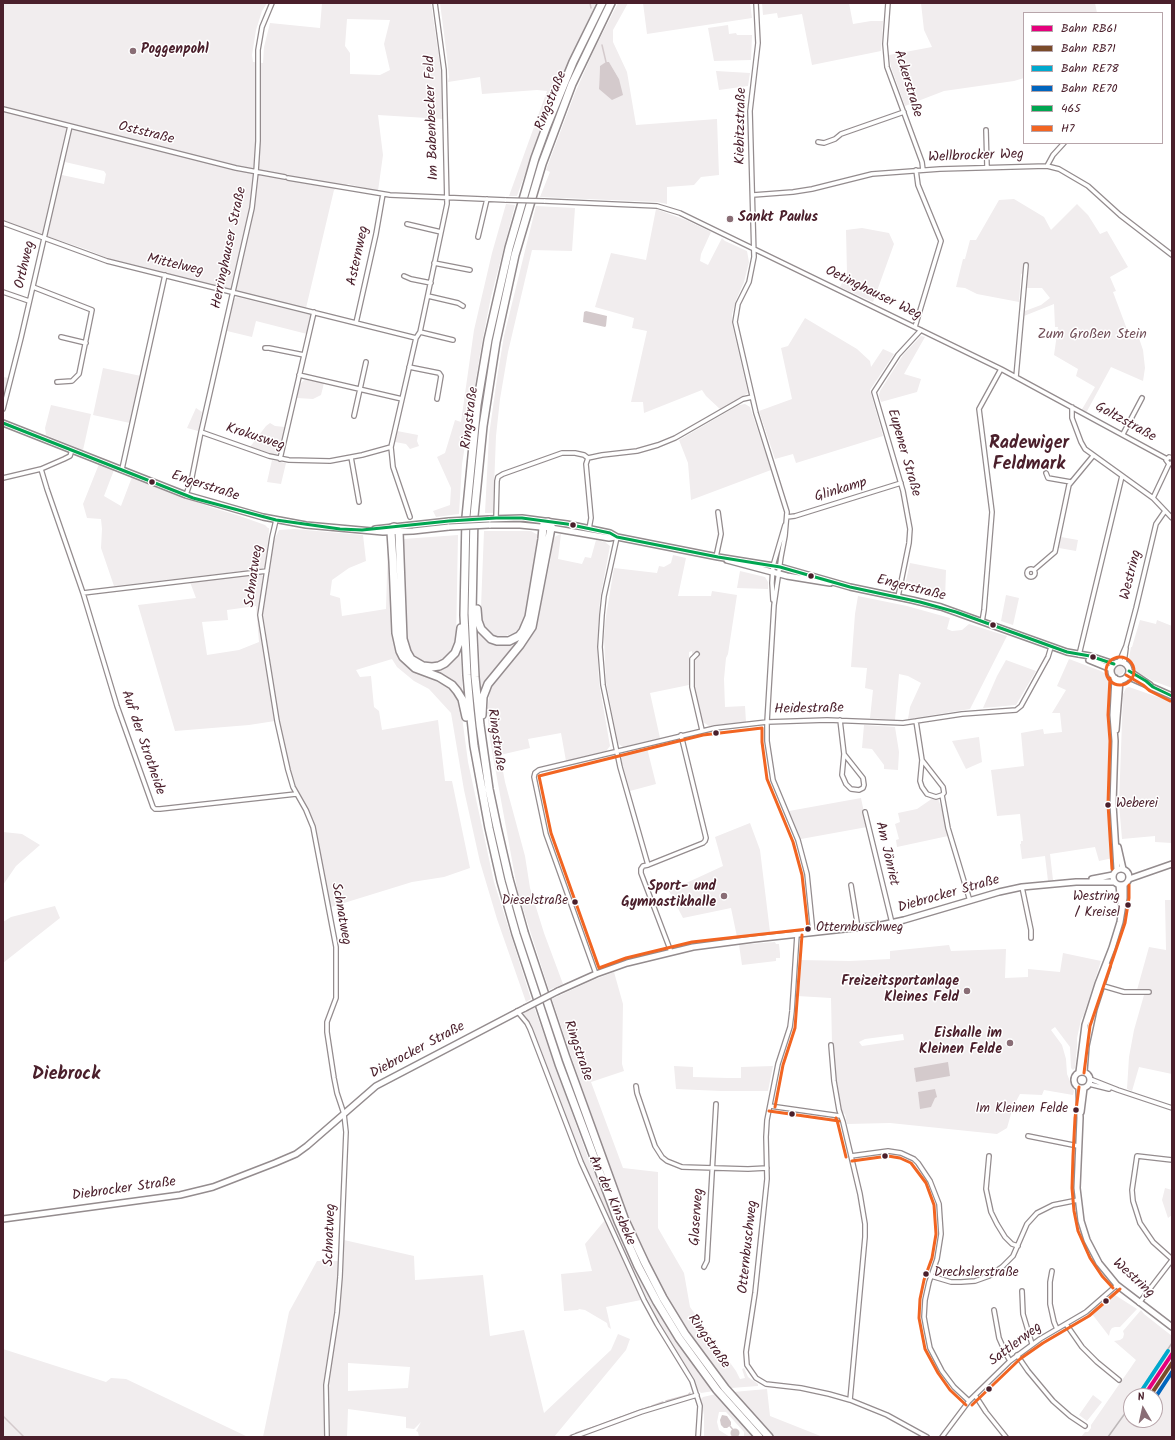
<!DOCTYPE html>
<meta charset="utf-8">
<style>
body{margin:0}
#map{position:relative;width:1175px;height:1440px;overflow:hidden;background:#fff;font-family:Kalam,sans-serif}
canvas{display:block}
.frame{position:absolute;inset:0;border:4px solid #4a1f2b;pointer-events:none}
.legend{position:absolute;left:1023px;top:12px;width:140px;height:132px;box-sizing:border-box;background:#fff;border:1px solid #b7a5aa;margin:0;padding:5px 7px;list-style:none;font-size:12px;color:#4a1f2b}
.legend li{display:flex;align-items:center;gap:8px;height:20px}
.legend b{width:20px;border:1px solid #b7a5aa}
.north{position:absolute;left:1123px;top:1388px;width:40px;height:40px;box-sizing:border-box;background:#fff;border:1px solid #b7a5aa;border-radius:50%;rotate:351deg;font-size:11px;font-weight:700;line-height:16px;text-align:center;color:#4a1f2b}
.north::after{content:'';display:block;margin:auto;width:14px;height:18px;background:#896d75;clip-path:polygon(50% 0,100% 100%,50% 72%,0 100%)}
</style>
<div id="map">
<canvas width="1175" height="1440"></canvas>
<div class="frame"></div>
<ul class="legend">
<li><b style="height:5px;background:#e5007d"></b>Bahn RB61</li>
<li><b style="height:5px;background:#7a4b2a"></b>Bahn RB71</li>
<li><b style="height:5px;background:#00a9ce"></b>Bahn RE78</li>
<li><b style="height:5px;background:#0065bd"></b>Bahn RE70</li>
<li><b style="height:5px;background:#00a651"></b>465</li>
<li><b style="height:5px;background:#f26522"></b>H7</li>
</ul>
<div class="north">N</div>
</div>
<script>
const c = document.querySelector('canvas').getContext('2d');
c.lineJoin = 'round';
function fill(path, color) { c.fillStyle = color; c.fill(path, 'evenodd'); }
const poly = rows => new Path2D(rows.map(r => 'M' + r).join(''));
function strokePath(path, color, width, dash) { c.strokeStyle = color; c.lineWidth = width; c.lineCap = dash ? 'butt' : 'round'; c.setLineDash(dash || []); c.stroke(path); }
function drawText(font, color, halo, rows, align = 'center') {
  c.font = font + ' Kalam,sans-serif'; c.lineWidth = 3; c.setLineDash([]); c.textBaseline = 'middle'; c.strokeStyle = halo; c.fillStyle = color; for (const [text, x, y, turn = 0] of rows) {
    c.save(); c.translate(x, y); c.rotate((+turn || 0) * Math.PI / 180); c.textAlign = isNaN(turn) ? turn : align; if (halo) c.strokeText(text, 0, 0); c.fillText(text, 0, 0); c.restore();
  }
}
const built = poly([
 [3,3,267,3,262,11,256,30,252,55,253,62,263,63,264,47,270,23,320,28,322,3,431,3,441,72,443,119,378,115,383,155,378,191,348,184,334,190,306,308,112,260,88,250,3,221],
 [347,19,390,20,384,44,390,70,380,75,350,74,350,53,345,46],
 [65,162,104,171,106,174,104,184,62,175],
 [440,3,596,3,555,91,517,196,509,196,547,91,537,90,482,94,480,77,448,82,449,77,447,57],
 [618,3,628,3,613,30,613,42,627,72,636,125,717,119,719,175,701,177,694,185,667,187,667,204,657,202,540,197,550,172,546,170,575,93,595,48],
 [609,62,619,79,599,89,600,66],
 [643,3,750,3,752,18,647,34],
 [762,3,849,3,853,24,871,21,883,21,881,51,812,65,802,14,778,18,777,13,763,15],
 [921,3,1095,3,1097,13,1024,13,1024,78,1014,81,944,91,905,106,891,67,889,55,932,47,924,30],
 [728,25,729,34,736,33,737,35,752,35,751,60,714,61,708,28],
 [716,71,750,73,748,86,719,90],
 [1014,199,1044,217,1051,230,1077,204,1088,215,1100,234,1107,231,1128,267,1110,277,1116,291,1113,292,1128,332,1137,332,1143,350,1145,368,1143,381,1111,367,1086,413,1081,411,1095,387,1076,376,1078,369,1054,355,1058,327,1055,327,1054,304,1024,316,1025,311,1041,305,1050,298,1042,288,1027,288,1028,271,1021,274,1019,302,977,294,965,288,956,287,963,259,965,259,970,240,976,240,999,200],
 [506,204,515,205,491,297,482,342,462,464,459,514,436,517,433,511,450,505,451,488,437,457,445,453,455,420,461,422,474,330,492,253],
 [536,206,575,208,572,251,532,250,508,352,500,399,496,436,493,513,485,513,489,435,498,372,504,336],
 [656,209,686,220,711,232,701,254,700,261,708,265,722,238,725,241,747,251,749,262,744,282,736,300,732,314,732,324,748,393,721,410,706,396,702,390,644,413,643,402,631,402,647,331,632,328,634,318,595,307,611,253,646,260],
 [862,228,889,233,894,244,873,302,840,287,847,273,846,230],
 [237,297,311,315,307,334,256,321,252,337,227,331,234,299],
 [805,318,857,349,870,361,871,367,883,349,894,354,870,390,883,436,796,463,793,454,775,459,759,411,792,399,781,348,788,346],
 [921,336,925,337,904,374,921,379,917,392,881,402,879,395,880,391,903,355],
 [103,368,141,376,130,423,93,415],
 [3,377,9,378,3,399],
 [307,379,324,383,321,395,313,399,297,398,299,385,303,381],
 [745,404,750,407,771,470,691,500,688,463,679,440,739,405],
 [51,405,91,414,83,450,46,435,45,428],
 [196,408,202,412,198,431,187,428],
 [270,423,275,426,285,427,279,452,275,455,250,447,266,426],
 [397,431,418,435,417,441,419,446,410,449,406,444,395,442],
 [272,460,286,463,281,484,267,482],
 [99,464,114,470,104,496,121,506,132,477,210,507,240,516,265,525,268,528,269,528,269,531,265,567,260,569,114,586,101,548,102,529,101,519,87,518,83,504],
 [294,529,363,535,366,561,349,568,332,580,330,595,340,598,342,616,386,609,388,540,390,540,393,639,395,647,399,656,409,669,446,686,454,691,459,701,461,709,468,762,494,882,531,999,526,1002,497,919,480,862,464,790,451,713,429,689,414,681,397,667,392,659,356,670,360,677,371,676,374,707,379,711,382,730,438,720,445,781,452,781,470,868,444,877,412,882,331,907,314,826,306,805,293,783,287,763,279,720,263,614,274,540,279,530],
 [484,531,531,531,538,535,539,543,537,546,524,620,517,632,503,637,493,635,487,630,482,621,481,607],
 [561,534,558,559,582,564,585,557,591,558,596,540,605,542,610,546,600,599,597,644,599,683,610,746,606,751,566,761,561,733,528,739,530,748,500,755,505,782,525,856,530,888,544,933,563,984,549,990,518,893,490,740,487,710,490,691,493,683,533,634,541,605,550,562,553,540,556,536],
 [458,535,456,643,452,651,446,658,439,662,430,663,421,660,413,654,408,646,405,572,402,542,403,539],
 [1061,537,1078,540,1076,551,1059,548],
 [394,539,396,539,400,636,404,652,414,664,425,668,436,669,447,665,455,657,460,648,463,698,456,686,441,675,413,664,407,659,403,653,398,638],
 [673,555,686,558,678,596,711,596,712,591,737,595,728,654,726,658,724,679,725,707,745,706,746,722,709,726,703,722,695,693,692,651,689,652,689,685,650,693,660,738,623,747,620,745,618,743,606,682,604,637,606,616,614,568,657,573,659,566,664,567,671,563],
 [910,563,946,570,945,600,909,591,906,588,905,585],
 [740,571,765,577,768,582,768,589,737,588],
 [260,574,263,576,259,615,275,721,249,725,175,731,138,605,196,598,190,582],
 [256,606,259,642,239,650,207,655,202,622,228,620,227,610],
 [1006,595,1019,598,1013,625,1001,621],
 [858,596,907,606,950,618,947,629,952,631,962,630,969,624,1007,636,970,709,908,719,910,707,921,683,908,676,899,674,895,720,870,718,873,690,865,688,867,668,851,667,855,614],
 [1140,620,1156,624,1157,620,1172,626,1172,688,1153,681,1134,670,1130,662,1129,658,1131,647,1132,647],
 [478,626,490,641,501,645,511,645,521,638,481,695],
 [1069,659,1101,671,1109,676,1110,679,1111,688,1107,800,1110,835,1112,839,1113,858,1099,861,1095,847,1050,854,1053,880,1048,881,1045,856,1022,859,1020,844,1021,844,1021,841,1023,841,1020,814,997,816,991,770,1024,766,1021,733,1043,729,1044,734,1062,732,1060,713,1052,713,1066,690,1057,686],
 [1006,660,1036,671,1016,705,983,708,997,676],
 '1114 670a5 5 0 1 1 10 0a5 5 0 1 1-10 0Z',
 [1129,687,1172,702,1172,843,1155,842,1155,836,1122,839,1119,804,1123,694,1126,688],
 [864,725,895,727,899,752,898,770,884,769,884,765,872,749,862,748],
 [979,737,982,762,966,769,952,741],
 [647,748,656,784,630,791,621,759,623,754],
 [861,798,867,827,801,839,789,811],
 [933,798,938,798,947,826,945,826,948,836,897,847,896,840,899,839,895,824,900,822,898,813,917,809],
 [750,823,760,850,770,932,737,937,731,908,683,918,669,891,723,866,715,837],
 [3,832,22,834,40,845,16,866,3,885],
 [1165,900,1172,900,1172,1074,1139,1067,1132,1091,1127,1089,1129,1057,1134,1030,1144,995,1143,990,1137,990,1149,947,1166,950],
 [55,906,60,918,3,963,3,922,11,917],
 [775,942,776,944,779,944,780,954,780,958,776,958,776,961,742,965,739,945],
 [949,945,951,951,1006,949,1005,978,1028,977,1028,969,1060,972,1063,953,1101,961,1084,1014,1081,1020,1077,1038,1077,1046,1075,1068,1073,1070,1071,1068,1070,1047,1055,1027,1051,1030,1062,1045,1066,1059,1067,1074,1074,1091,1073,1095,1044,1090,1042,1095,1020,1094,1013,1107,1007,1128,997,1134,890,1123,847,1124,845,1114,842,1112,836,1077,832,1044,831,998,797,996,799,960,850,961,890,959,890,951],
 [903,1034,904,1040,862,1046,859,1042,865,1039],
 [614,972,623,1004,622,1064,624,1071,591,1082,623,1168,658,1172,658,1228,684,1273,690,1307,736,1371,740,1379,745,1378,742,1369,744,1368,748,1377,758,1384,758,1386,731,1388,697,1343,665,1294,646,1258,621,1199,569,1050,552,999,591,981],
 [534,1007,589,1161,632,1260,674,1336,714,1391,701,1393,698,1390,695,1380,662,1327,627,1259,582,1160,540,1047,529,1022,523,1015,526,1011],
 [674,1066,693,1067,693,1077,728,1078,741,1078,741,1067,773,1066,768,1091,721,1091,676,1089],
 [1165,1188,1172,1190,1172,1215,1168,1218,1162,1200],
 [605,1220,641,1300,606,1307,611,1329,608,1327,607,1323,585,1310,579,1309,578,1310,564,1311,561,1274,592,1271,585,1244],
 [344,1240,414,1256,415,1280,483,1275,490,1336,524,1330,544,1413,611,1350,618,1334,630,1339,626,1350,554,1437,419,1437,418,1432,416,1431,421,1422,414,1429,406,1428,406,1417,348,1409,347,1437,263,1437,289,1312,317,1261,340,1261,342,1248,344,1249],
 [348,1363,410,1367,408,1388,348,1391],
 [1115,1295,1137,1309,1120,1327,1115,1327,1112,1328,1110,1331,1109,1336,1092,1314],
 [1141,1310,1144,1314,1172,1336,1172,1437,1081,1437,1085,1432,1088,1432,1091,1428,1091,1425,1136,1360,1114,1341,1120,1340,1123,1338,1124,1334,1123,1331],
 [1131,1396,1155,1396,1155,1420,1131,1420],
 [3,1349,106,1382,111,1378,126,1379,248,1437,3,1437],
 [767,1389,770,1416,823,1437,774,1437,733,1392],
 [716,1394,722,1401,753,1437,744,1437,744,1432,726,1412,719,1412,717,1422,719,1430,730,1437,704,1437,704,1415,701,1399,703,1397],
 [1093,1395,1102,1402,1087,1421,1079,1415]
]);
const water = poly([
 [606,62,609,62,619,79,623,95,612,100,599,89,600,66],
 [586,311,607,316,606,326,605,327,583,322,584,312],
 [948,1062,950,1076,916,1082,914,1068],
 [935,1089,937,1097,935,1098,931,1107,920,1109,918,1092],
 [722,1415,727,1416,731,1422,731,1425,727,1428,724,1428,721,1425,720,1420],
 '730.5 1433a4.5 4.5 0 1 1 9 0a4.5 4.5 0 1 1-9 0Z'
]);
const stream = poly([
 [590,3,591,8],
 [602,45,606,62],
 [666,1401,688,1395,690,1393],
 [652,1406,663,1402],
 [646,1408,649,1407],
 [3,1416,24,1437],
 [624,1416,643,1409],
 [600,1425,621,1417],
 [730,1426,734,1431],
 [576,1433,597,1426],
 [568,1437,571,1435]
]);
const street = poly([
 [756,3,758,43,750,111,754,257,749,282,738,304,735,322,756,413,787,512,785,536,781,557,774,605,767,722,767,741,773,780,798,840,807,874,813,933],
 [888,3,885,44,887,67,922,162,923,170],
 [3,109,236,168,285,177],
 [986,130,987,167],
 [818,142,824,143,835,139,841,134,904,112],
 [1047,166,1053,155,1064,143],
 [288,178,390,195,506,200],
 [753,195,793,192,812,189,872,174,940,169,1047,166,1059,169,1088,186,1120,215,1172,255],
 [544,201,657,206,680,213,1001,369,1167,459],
 [3,223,107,261,416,338],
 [407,224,441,232],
 [478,237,487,199],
 [434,263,470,270],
 [404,276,411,279,431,283],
 [33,287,92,310,79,374,72,381,57,382],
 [3,292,29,301],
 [428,296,458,303,463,306],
 [356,323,376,234,383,194],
 [915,327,941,241,918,185,916,170],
 [420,332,453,340],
 [61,337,86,343],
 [265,348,269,348,304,355],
 [409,367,439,373,441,376,437,399],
 [299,375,402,399],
 [1016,377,1026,265],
 [1072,407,1072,418,1081,442,1085,449,1153,498,1172,518],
 [3,409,21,338,70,126],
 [354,416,366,362],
 [201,432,269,456,289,460,330,461,362,455,391,447],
 [1123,434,1142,398],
 [351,457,359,502],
 [1172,458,1169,457,1166,460,1169,464,1172,463],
 [280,459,314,312],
 [41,469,47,489,83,593,117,706,153,807,155,809,160,809,296,794],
 [122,469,165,275],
 [1046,473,1048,478,1071,482],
 [3,478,41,469,64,459,70,456,72,450],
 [186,495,192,477,201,432,252,208,256,172,258,141,258,50,262,27,272,3],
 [1153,498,1169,464],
 [410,517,393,467,391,447,416,338,420,332,447,204,444,70,435,3],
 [787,517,795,516,901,483],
 [496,518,497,481,498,477,503,474,562,453,575,453,584,455,588,458],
 [276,520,272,537,260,615,277,721,288,770,293,787,306,810,313,827,336,947,336,998,327,1022,327,1032,334,1078,337,1093,344,1114,346,1132,340,1277,337,1313,326,1385,327,1437],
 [589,529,591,518,586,464,588,458,602,455,637,451,658,445,675,438,743,399,752,397],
 [617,537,604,596,602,615,600,647,603,685,620,767,648,865,643,866,641,869,641,873,671,952],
 [716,557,721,534,718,512],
 '1027 573a4 4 0 1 1 8 0a4 4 0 1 1-8 0Z',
 [1034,570,1055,552,1069,485,1093,456],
 [83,593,267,571],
 [898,597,909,543,910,529,903,491,874,392,898,355,921,330],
 [773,600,772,583,773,566,785,525],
 [982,622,984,610,992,512,979,409,1001,369],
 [697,654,692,659,692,687,702,730],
 [1079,655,1122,476],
 [1119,662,1126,646,1136,608,1156,524,1165,511],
 [1124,663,1126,648],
 [840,720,844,754,842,775,846,784,851,789,859,790,863,788,864,785,863,778,844,754],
 [916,721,922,760,920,781,922,787,927,794,936,797,942,795,944,793,943,787,922,760],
 [942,795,948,828,970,901],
 [865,812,892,923],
 [648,865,703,843,705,841,706,838,681,735],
 [851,885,858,928],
 [1022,887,1031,930,1031,938],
 [797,935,792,1011,790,1027,778,1064,767,1120,766,1137,767,1179,755,1293,746,1352,747,1365,756,1378,766,1384,801,1388,829,1394,850,1400,887,1415,927,1437],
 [596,974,546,834,534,777,535,773,539,770,715,728,767,722,827,720,903,723,962,714,1016,710,1021,706,1048,657,1051,647],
 [1100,985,1124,992,1149,992],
 [517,1011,527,1023,530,1029,581,1162,644,1300,657,1324,692,1381,700,1406,698,1437],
 [831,1045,834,1081,839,1110,843,1122,860,1194,865,1224,865,1237,850,1400],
 [1090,1079,1118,1090,1172,1108],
 [1089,1084,1109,1089],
 [636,1086,637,1093,655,1146,662,1157,667,1161,682,1167,748,1169,767,1168],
 [770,1106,840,1116],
 [1028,1136,1078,1146],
 [851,1156,888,1151,901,1153,914,1159,918,1163,930,1181,939,1204,941,1234,937,1259,929,1282,925,1300,924,1317,926,1328,930,1348,942,1371,954,1387,969,1401],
 [989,1156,986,1189,991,1212,997,1224,1005,1237,1012,1244,1018,1246],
 [1172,1160,1137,1156,1132,1190,1133,1201,1140,1223,1153,1242,1172,1259],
 [704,1267,707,1261,716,1104],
 [1052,1271,1050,1282,1050,1304,1054,1322,1057,1329],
 [931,1276,951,1282,961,1282,975,1281,989,1276,1002,1267,1013,1256,1027,1224,1037,1213,1053,1205,1078,1200],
 [1022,1291,1023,1314,1032,1344],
 [1139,1303,1172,1260],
 [994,1310,999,1338,1006,1354,1010,1361],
 [1066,1324,1082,1347,1097,1362,1119,1380],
 [1017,1355,1028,1371,1053,1401,1070,1416,1085,1426],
 [975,1395,986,1412,1006,1437],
 [573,1437,641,1412,697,1395],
 [942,1437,969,1401,1010,1361,1040,1339,1086,1312,1117,1285]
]);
const secondary = poly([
 [3,423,186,495,263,517,306,525,383,532,413,531,449,527],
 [489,519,522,518,567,524,610,533,617,537,718,557,780,567,850,587,912,600,941,607,1067,652,1090,656,1114,664],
 [489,525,520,525,551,528,609,538,616,537],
 [375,529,449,521],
 [727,560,787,576,830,583],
 [1089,660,1111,669],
 '1111 671a9 9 0 1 1 18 0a9 9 0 1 1-18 0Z',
 [1129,671,1150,685],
 [1127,676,1172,696],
 [1115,678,1113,715,1115,741,1113,804,1117,869],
 [1116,730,1120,680],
 [1118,847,1123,869],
 '1113 877a8 8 0 1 1 16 0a8 8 0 1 1-16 0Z',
 [1092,879,1113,875],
 [1129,879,1172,864],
 [1119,885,1121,904],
 [558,991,596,974,627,963,693,947,754,939,881,925,904,920,999,892,1022,887,1076,882,1114,882],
 '1074 1080a8 8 0 1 1 16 0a8 8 0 1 1-16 0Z',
 [1079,1072,1085,1025,1098,984,1112,948,1120,922,1124,898,1124,885],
 [1084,1072,1086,1046,1094,1009,1108,966],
 [1079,1088,1080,1118,1077,1188,1081,1221,1087,1240,1099,1263,1117,1285,1172,1327],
 [1081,1112,1084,1088],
 [3,1219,180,1195,213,1187,275,1163,296,1154,307,1146,376,1086,525,1008]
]);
const highway = poly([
 [602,3,573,62,546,128,535,158,509,248,488,340,477,405,466,517,464,615,467,675,470,709,474,746,489,828,501,881,516,934,559,1064,618,1221,638,1266,657,1302,679,1338,717,1390,759,1437],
 [611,3,572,84,542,164,515,255,496,342,483,426,474,516,472,613,475,677,480,725,489,789,497,827,509,879,524,932,566,1058,624,1218,645,1263,663,1298,685,1334,725,1388,769,1437],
 [477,609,478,621,481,629,491,639,497,641,509,641,519,636,523,631,529,617,542,539,543,527,544,524,548,522,551,525,551,528,532,627,520,645,488,684,483,697,482,715],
 [461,628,459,643,455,653,445,663,439,666,432,667,423,666,411,659,407,652,403,639,399,532,396,528,394,527,392,528,391,532,393,562,396,633,400,651,403,657,415,668,439,677,452,685,457,691,462,699,466,717]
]);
const rail = poly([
 [1137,1396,1172,1343],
 [1108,1437,1131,1405]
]);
const streetBridge = poly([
 [506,200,544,201]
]);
const secondaryBridge = poly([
 [449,521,489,519],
 [449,527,489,525],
 [525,1008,558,991]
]);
const bus1 = poly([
 [3,423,193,498,276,520,340,529,362,530,449,521,496,518,522,518,567,524,610,533,617,537,718,557,780,567,850,587,920,602,956,612,1067,652,1090,656,1114,664],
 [1129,671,1146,681,1153,687,1172,696]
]);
const bus2 = poly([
 '1106 671a14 14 0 1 1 28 0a14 14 0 1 1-28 0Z',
 [1126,675,1143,685,1150,691,1170,701],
 [1110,678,1108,715,1110,741,1108,804,1112,869],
 [762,728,762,742,767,779,793,842,802,875,808,929,692,942,626,958,599,968,551,833,539,776,703,735,762,728],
 [1084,1073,1090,1026,1125,923,1129,898,1129,885],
 [1079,1087,1075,1118,1073,1156,1072,1188,1074,1211,1078,1231,1090,1258,1102,1276,1113,1288],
 [775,1107,783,1065,795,1028,802,935],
 [769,1111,839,1121],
 [836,1118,838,1124,846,1157],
 [852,1161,888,1156,900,1158,911,1163,926,1183,934,1205,936,1234,932,1258,924,1280,920,1299,919,1318,925,1349,938,1373,950,1390,966,1405],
 [972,1405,1020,1359,1043,1343,1089,1316,1120,1289]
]);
const rail1 = poly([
 [1144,1396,1172,1354]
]);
const rail2 = poly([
 [1150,1396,1172,1363]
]);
const rail3 = poly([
 [1140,1393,1168,1351]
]);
const rail4 = poly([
 [1155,1398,1172,1372]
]);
const markers = [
 [133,51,4,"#896d75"],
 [730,219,4,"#896d75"],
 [152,482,3.5,"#4a1f2b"],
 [573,525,3.5,"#4a1f2b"],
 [811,576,3.5,"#4a1f2b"],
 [993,625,3.5,"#4a1f2b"],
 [1093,657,3.5,"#4a1f2b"],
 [716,733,3.5,"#4a1f2b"],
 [1108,805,3.5,"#4a1f2b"],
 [724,896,4,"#896d75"],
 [575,902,3.5,"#4a1f2b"],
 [1128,905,3.5,"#4a1f2b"],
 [808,929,3.5,"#4a1f2b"],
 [967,991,4,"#896d75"],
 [1010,1043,4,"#896d75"],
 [1076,1110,3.5,"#4a1f2b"],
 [792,1114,3.5,"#4a1f2b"],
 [885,1156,3.5,"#4a1f2b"],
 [926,1274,3.5,"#4a1f2b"],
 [1106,1301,3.5,"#4a1f2b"],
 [989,1389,3.5,"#4a1f2b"]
];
const busNames = [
 ["Weberei",1116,805],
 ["Westring",1120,898,"right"],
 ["/ Kreisel",1120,914,"right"],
 ["Dieselstraße",568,902,"right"],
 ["Otternbuschweg",816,929],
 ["Im Kleinen Felde",1068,1110,"right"],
 ["Drechslerstraße",934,1274]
];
const poiNames = [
 ["Poggenpohl",141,51,"left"],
 ["Sankt Paulus",738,219,"left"],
 ["Sport- und",716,888],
 ["Gymnastikhalle",716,904],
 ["Freizeitsportanlage",959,983],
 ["Kleines Feld",959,999],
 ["Eishalle im",1002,1035],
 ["Kleinen Felde",1002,1051]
];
const streetNames = [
 ["Ackerstraße",907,84,73],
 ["Ringstraße",552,101,-68],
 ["Im Babenbecker Feld",433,118,-92],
 ["Kiebitzstraße",742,126,-89],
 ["Oststraße",146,134,14],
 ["Wellbrocker Weg",976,157,-2],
 ["Herringhauser Straße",230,248,-78],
 ["Asternweg",359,256,-78],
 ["Orthweg",26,265,-77],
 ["Mittelweg",175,266,13],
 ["Oetinghauser Weg",873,294,26],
 ["Ringstraße",471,418,-83],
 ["Goltzstraße",1125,423,29],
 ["Krokusweg",255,438,18],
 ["Eupener Straße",903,453,74],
 ["Engerstraße",205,487,18],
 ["Glinkamp",841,491,-17],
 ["Westring",1132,575,-76],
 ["Schnatweg",255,576,-82],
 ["Engerstraße",911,589,14],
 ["Heidestraße",809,710,-1],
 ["Ringstraße",495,740,82],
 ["Auf der Strotheide",142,743,71],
 ["Am Jönriet",886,854,77],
 ["Diebrocker Straße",949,895,-16],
 ["Schnatweg",340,914,80],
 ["Diebrocker Straße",418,1051,-28],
 ["Ringstraße",577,1051,71],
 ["Diebrocker Straße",124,1190,-8],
 ["An der Kinsbeke",611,1201,66],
 ["Glaserweg",698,1217,-86],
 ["Schnatweg",331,1235,-88],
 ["Otternbuschweg",749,1247,-84],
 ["Westring",1133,1279,42],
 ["Ringstraße",708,1342,55],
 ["Sattlerweg",1016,1345,-37]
];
const parkNames = [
 ["Zum Großen Stein",1092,336]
];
const districtNames = [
 ["Radewiger",1029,445],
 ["Feldmark",1029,466],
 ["Diebrock",66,1076]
];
fill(built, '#f1edee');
fill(water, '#d4cacc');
strokePath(stream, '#d4cacc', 1.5);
strokePath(street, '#948c8e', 6);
strokePath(secondary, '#948c8e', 8);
strokePath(highway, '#948c8e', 10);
strokePath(street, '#fff', 3.5);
strokePath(secondary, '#fff', 5);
strokePath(highway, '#fff', 7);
strokePath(rail, '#bdb8b9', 1.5);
strokePath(streetBridge, '#948c8e', 6, []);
strokePath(secondaryBridge, '#948c8e', 8, []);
strokePath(streetBridge, '#fff', 3.5);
strokePath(secondaryBridge, '#fff', 5);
strokePath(bus1, '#00a651', 3);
strokePath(bus2, '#f26522', 3);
strokePath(rail1, '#e5007d', 4);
strokePath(rail2, '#7a4b2a', 4);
strokePath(rail3, '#00a9ce', 4);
strokePath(rail4, '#0065bd', 4);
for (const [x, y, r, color] of markers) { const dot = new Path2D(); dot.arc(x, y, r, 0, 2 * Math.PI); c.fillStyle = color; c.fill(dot); strokePath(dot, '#fff', 1.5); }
drawText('13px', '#4a1f2b', '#fff', busNames, 'left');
drawText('bold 14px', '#4a1f2b', '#fff', poiNames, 'right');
drawText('14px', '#4a1f2b', '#fff', streetNames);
drawText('14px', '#714f58', '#fff', parkNames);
drawText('bold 18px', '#4a1f2b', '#fff', districtNames);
</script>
